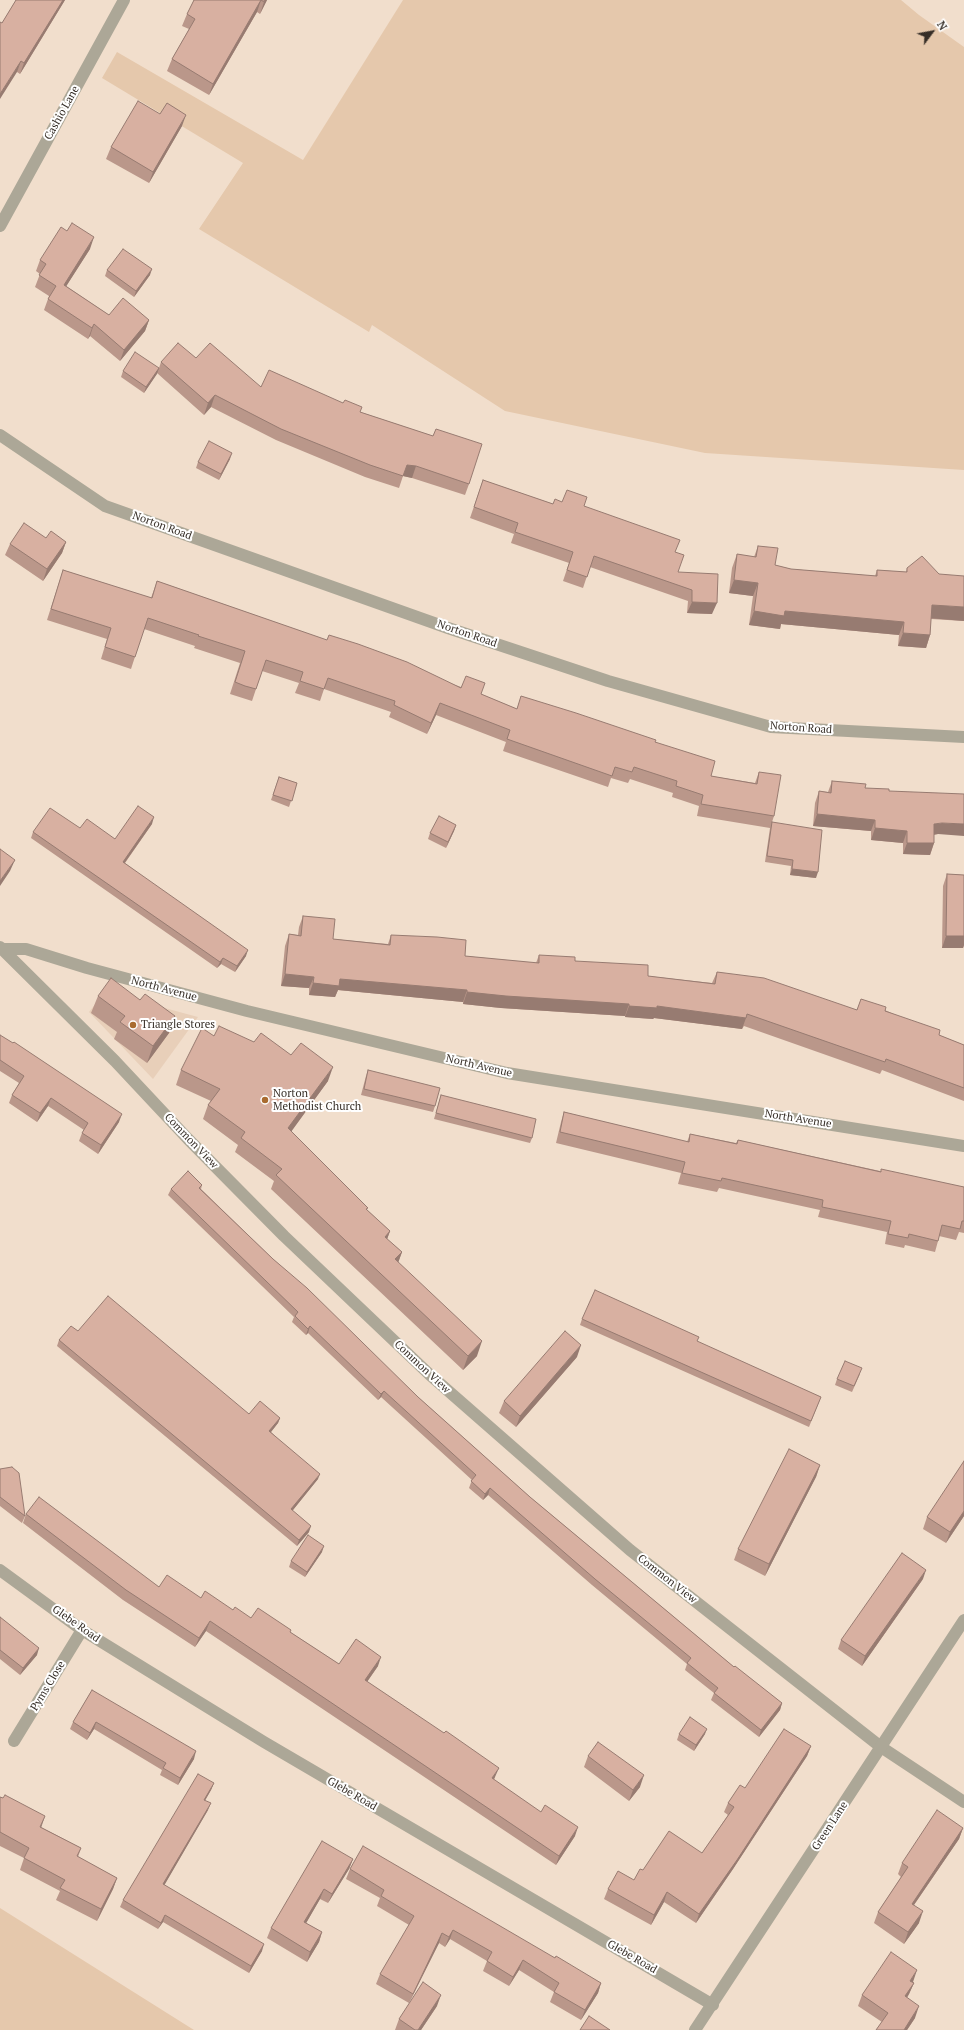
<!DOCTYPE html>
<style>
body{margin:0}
#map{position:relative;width:964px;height:2030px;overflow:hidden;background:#f1decc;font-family:"PT Serif",serif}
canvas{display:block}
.north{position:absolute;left:912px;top:12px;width:40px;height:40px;-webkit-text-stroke:3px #fff;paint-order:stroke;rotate:58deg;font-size:11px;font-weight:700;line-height:16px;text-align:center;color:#362e27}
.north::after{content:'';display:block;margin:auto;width:14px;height:18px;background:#362e27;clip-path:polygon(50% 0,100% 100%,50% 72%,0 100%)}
</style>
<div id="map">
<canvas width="964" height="2030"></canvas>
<div class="north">N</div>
</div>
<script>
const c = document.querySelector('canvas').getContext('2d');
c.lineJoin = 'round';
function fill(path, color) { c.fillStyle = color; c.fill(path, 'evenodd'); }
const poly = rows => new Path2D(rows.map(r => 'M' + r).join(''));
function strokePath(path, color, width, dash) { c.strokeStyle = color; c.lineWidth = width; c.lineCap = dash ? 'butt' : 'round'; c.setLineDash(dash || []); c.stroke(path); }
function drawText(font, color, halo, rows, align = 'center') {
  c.font = font + ' "PT Serif",serif'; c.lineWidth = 4; c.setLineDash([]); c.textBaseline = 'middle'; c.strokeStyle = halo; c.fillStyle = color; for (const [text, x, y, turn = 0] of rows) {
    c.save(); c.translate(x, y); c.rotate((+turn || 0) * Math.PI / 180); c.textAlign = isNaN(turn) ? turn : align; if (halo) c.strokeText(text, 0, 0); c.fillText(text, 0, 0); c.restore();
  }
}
const built = poly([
 [105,992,198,1017,153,1079,89,1012]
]);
const green = poly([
 [403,0,901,0,919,15,964,47,964,470,705,453,505,411,372,325,369,332,199,229,243,163,102,78,117,52,303,160],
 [0,1908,194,2030,0,2030]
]);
const minor = poly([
 [0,226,124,0],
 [0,947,115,1061,188,1139,284,1236,429,1374,630,1550,881,1747,964,1802],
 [2,949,26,949,87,968,247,1011,507,1073,964,1146],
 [0,1570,82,1630,264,1742,713,2005],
 [14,1741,82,1630]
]);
const tertiary = poly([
 [0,435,105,506,448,628,608,681,771,727,964,737],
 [695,2030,964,1620]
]);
const wall = poly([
 [16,0,65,0,20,74,17,72,2,23],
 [194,0,267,0,260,14,257,12,209,95,167,71,172,59,189,29,182,26,187,14],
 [160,114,182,126,149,183,106,159,111,147],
 [90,249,66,286,109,315,149,320,145,331,120,361,90,336,88,339,44,310,48,299,49,296,35,287,40,274,36,271,40,260],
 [107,270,150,275,134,297,105,276],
 [196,358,261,387,360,412,433,436,436,429,469,484,465,495,412,478,403,476,399,488,365,477,276,440,211,407,204,415,157,373,144,393,121,377,123,371,159,368,161,362],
 [230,459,219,480,196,468,198,462],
 [483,480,553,504,562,502,584,506,675,552,678,572,712,614,687,613,688,601,590,567,583,588,563,581,569,563,511,543,514,534,470,518],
 [46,538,66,542,62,553,43,581,5,555,10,544],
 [758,546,775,565,791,569,875,576,877,570,906,572,907,568,964,621,931,619,930,635,926,648,898,646,899,635,781,624,780,629,749,625,753,596,729,593,732,568,737,554,754,557],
 [63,570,151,598,157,581,481,694,517,709,521,696,655,742,711,776,755,783,759,772,774,816,772,822,816,878,790,875,791,866,765,862,770,828,697,816,699,806,672,797,673,793,630,779,628,783,611,778,608,787,503,751,506,742,436,715,427,734,389,717,391,712,324,689,320,701,295,693,299,683,262,671,252,701,230,694,240,663,194,648,195,646,144,629,131,669,101,659,107,639,47,620],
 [279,777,297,783,289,807,271,800],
 [832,781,865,788,889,791,938,834,934,835,934,843,930,855,903,854,903,843,871,840,871,831,813,826,815,803,819,791,828,792],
 [152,824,125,863,246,956,235,972,221,964,217,968,31,838,33,832,80,828,115,839],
 [456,825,454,831,446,848,428,839,430,833],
 [947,874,964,875,964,945,963,948,942,948,943,886],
 [303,916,333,939,388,944,391,935,465,956,536,963,539,955,575,961,648,976,712,983,717,972,857,1010,861,999,939,1035,964,1045,964,1101,882,1070,880,1074,744,1026,742,1029,654,1018,653,1019,625,1017,625,1016,501,1008,463,1004,463,1002,338,990,335,997,309,995,309,988,281,986,285,946,289,934,298,935,299,927],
 [98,996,140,1000,175,1016,169,1033,147,1063,114,1039,117,1032,91,1013],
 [0,1035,119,1122,98,1154,79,1141,82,1133,84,1130,48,1106,37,1122,9,1103,12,1095,19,1083,0,1071],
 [214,1036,254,1042,291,1055,328,1081,291,1131,367,1210,390,1231,387,1239,402,1252,398,1262,477,1356,463,1370,271,1189,274,1181,235,1152,238,1145,203,1119,208,1105,211,1101,176,1085,181,1070],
 [368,1070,435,1106,433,1112,361,1095,366,1076],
 [441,1095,532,1138,530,1143,434,1119],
 [564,1112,687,1142,690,1134,736,1143,738,1140,880,1171,964,1187,964,1233,959,1232,956,1240,939,1236,938,1241,935,1252,905,1245,904,1248,885,1244,887,1232,818,1217,820,1210,719,1188,717,1192,678,1184,681,1173,556,1143,561,1122],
 [202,1185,201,1189,273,1259,418,1397,530,1497,734,1667,782,1703,780,1710,759,1737,711,1700,714,1693,685,1670,687,1664,592,1585,488,1495,483,1500,469,1488,472,1480,381,1397,378,1400,308,1333,306,1335,292,1322,294,1317,168,1195,171,1189],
 [582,1319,697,1342,821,1397,809,1427,580,1325],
 [78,1331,249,1414,280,1418,278,1423,271,1432,318,1479,292,1511,309,1532,297,1546,57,1346,59,1340],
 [577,1357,516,1427,499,1413,504,1401],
 [860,1374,852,1392,835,1385,837,1379],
 [820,1465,816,1477,765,1576,734,1560,738,1549],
 [0,1469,25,1516,22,1523,0,1506],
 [26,1514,159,1587,201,1598,233,1610,251,1618,290,1632,339,1664,378,1666,367,1682,495,1777,494,1780,575,1836,556,1865,206,1631,195,1647,123,1600,23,1523],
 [964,1516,946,1543,923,1529,927,1517],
 [322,1552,305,1577,289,1567,291,1561],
 [923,1579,862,1666,838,1649,841,1640],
 [0,1617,37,1655,20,1675,0,1659],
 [92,1690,194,1759,178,1785,160,1775,162,1770,94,1729,87,1740,70,1729,73,1722],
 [679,1734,705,1734,694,1751,677,1740],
 [811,1746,807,1756,733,1869,696,1923,664,1902,651,1925,604,1899,608,1889,634,1880,643,1870,702,1853,728,1815,724,1812,728,1803,745,1788],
 [588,1756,640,1787,629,1801,584,1767],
 [214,1783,211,1790,205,1800,208,1810,164,1885,262,1951,249,1973,163,1922,158,1929,120,1907,123,1900],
 [0,1797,41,1827,81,1848,78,1857,117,1878,113,1889,97,1921,56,1900,60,1891,20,1870,24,1858,0,1846],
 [963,1828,959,1839,914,1905,919,1923,904,1944,874,1923,878,1912,901,1877,898,1874,902,1863],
 [353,1859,349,1869,328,1903,320,1899,306,1923,322,1932,319,1942,307,1962,267,1938,271,1928],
 [350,1869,555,1958,601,1983,598,1993,581,2020,550,2002,554,1992,519,1970,509,1986,483,1971,487,1961,450,1939,445,1947,439,1943,409,2003,376,1984,380,1974,409,1925,377,1906,380,1898,346,1879],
 [913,1982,914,1983,909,1994,907,1998,915,2018,907,2030,876,2030,882,2022,858,2006,862,1995],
 [437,2006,421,2030,395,2030,399,2019]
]);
const shadedWall = poly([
 [63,0,65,0,20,74,24,63],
 [261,0,257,12,209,95,213,84],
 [265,0,267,0,260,14,264,2],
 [21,61,17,72,0,99,0,94],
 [186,115,182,126,149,183,153,172],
 [94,237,90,249,60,296,64,285],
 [152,269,150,275,134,297,136,291],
 [149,320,145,331,120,361,124,350],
 [94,324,90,336,88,339,92,328],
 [159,368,157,374,144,393,146,387],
 [215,395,211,407,204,415,208,403],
 [232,453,230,459,219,480,221,474],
 [407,465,416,466,412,478,403,476],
 [66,542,62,553,43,581,47,569],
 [734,580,758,583,753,596,729,593],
 [692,602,717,603,712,614,687,613],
 [932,605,964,607,964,621,928,618],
 [754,611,785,611,904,622,899,635,781,624,780,629,749,625],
 [903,633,930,635,926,648,898,646],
 [440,703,436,715,427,734,431,723],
 [817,814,875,820,871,831,813,826],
 [154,817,152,824,121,868,123,862],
 [942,823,964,824,964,836,938,834,930,835,934,824],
 [456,825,454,831,446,848,448,842],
 [875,828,907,831,903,843,871,840],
 [907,843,934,843,930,855,903,854],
 [15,860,10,871,0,886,0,881],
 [792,869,818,872,816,878,790,875],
 [946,936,964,936,964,945,963,948,942,948],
 [248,950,246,956,235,972,237,966],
 [223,958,221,964,217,968,220,962],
 [285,974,314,977,309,988,281,986],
 [340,979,467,990,463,1002,338,990,335,997,309,995,313,983],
 [467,992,629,1004,625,1016,501,1008,463,1004],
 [629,1006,657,1006,746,1018,742,1029,654,1018,653,1019,625,1017],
 [175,1016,169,1033,147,1063,153,1046],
 [333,1067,328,1081,283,1143,288,1128],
 [51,1098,48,1106,37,1122,40,1113],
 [122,1114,119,1122,98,1154,101,1145],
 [390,1231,385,1245,385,1237],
 [402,1252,397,1266,395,1259],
 [310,1326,308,1333,306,1335,308,1329],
 [482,1341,477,1356,463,1370,468,1356],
 [581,1345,577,1357,516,1427,520,1416],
 [384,1391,381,1397,378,1400,381,1394],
 [280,1418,278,1423,267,1437,269,1431],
 [820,1465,816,1477,765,1576,769,1564],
 [320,1474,318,1479,289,1515,291,1509],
 [490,1488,488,1495,483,1500,485,1494],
 [964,1511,964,1516,946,1543,950,1532],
 [311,1526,309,1532,297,1546,299,1540],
 [324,1546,322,1552,305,1577,307,1572],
 [926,1570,923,1579,862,1666,865,1656],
 [210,1621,206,1631,195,1647,199,1638],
 [39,1648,37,1655,20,1675,23,1668],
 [381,1657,378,1666,362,1689,365,1680],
 [782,1703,780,1710,759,1737,761,1730],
 [96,1722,94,1729,87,1740,90,1733],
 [707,1729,705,1734,694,1751,696,1745],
 [811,1746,807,1756,733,1869,696,1923,699,1914],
 [196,1751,194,1759,178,1785,180,1778],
 [499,1768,495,1777,488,1788,492,1778],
 [644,1775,640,1787,629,1801,633,1790],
 [214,1783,211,1790,202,1806,204,1800],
 [211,1803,208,1810,161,1891,163,1884],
 [45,1816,41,1828,40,1827],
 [578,1827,575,1836,556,1865,559,1856],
 [963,1828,959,1839,907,1915,912,1904],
 [353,1859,349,1869,328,1903,332,1894],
 [117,1878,113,1889,97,1921,101,1909],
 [324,1889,320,1899,301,1932,304,1922],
 [667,1892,664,1902,651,1925,654,1915],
 [923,1911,919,1923,904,1944,908,1932],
 [165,1915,163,1922,158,1929],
 [453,1930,450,1939,445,1947,449,1937],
 [322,1932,319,1942,307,1962,310,1952],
 [442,1933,439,1943,409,2003,413,1994],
 [264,1944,262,1951,249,1973,251,1966],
 [523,1960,519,1970,509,1986,513,1977],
 [917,1970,913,1982,906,1992,910,1981],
 [601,1983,598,1993,581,2020,585,2010],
 [914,1983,909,1994,900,2008,905,1996],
 [441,1995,437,2006,421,2030,418,2030],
 [919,2006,915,2018,907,2030,904,2030]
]);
const building = poly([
 [16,0,63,0,24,63,21,61,0,94,0,22,2,23,16,0],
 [194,0,265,0,264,2,261,0,213,84,172,59,195,19,187,14,194,0],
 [138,101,160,114,167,103,186,115,153,172,111,147,138,101],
 [72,223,94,237,64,285,109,315,123,298,149,320,124,350,94,324,92,328,48,299,56,286,39,275,46,264,40,260,61,227,67,231,72,223],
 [123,249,152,269,136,291,107,270,123,249],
 [178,343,196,358,210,343,261,387,269,370,343,403,345,400,362,407,360,412,433,436,436,429,482,444,469,484,416,466,407,465,403,476,370,465,281,429,215,395,208,403,161,362,178,343],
 [135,352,159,368,146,387,123,371,135,352],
 [209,441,232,453,221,474,198,462,209,441],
 [483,480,553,504,555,499,562,502,567,490,587,497,584,506,680,540,675,552,684,555,678,572,718,574,717,603,692,602,692,590,594,556,587,577,567,570,573,552,515,532,518,523,474,507,483,480],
 [24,523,46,538,51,531,66,542,47,569,10,544,24,523],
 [758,546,778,548,775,565,791,569,877,576,877,570,907,572,907,568,922,556,939,574,964,576,964,607,932,605,930,635,903,633,904,622,785,611,784,616,754,611,758,583,734,580,737,554,756,557,758,546],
 [63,570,152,598,157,581,327,640,329,635,358,644,407,662,461,688,466,676,485,683,481,694,517,709,521,696,576,713,656,740,655,742,715,761,711,776,757,784,759,772,781,775,774,816,701,804,703,795,676,786,677,781,634,767,632,772,615,767,612,776,507,739,510,730,440,703,431,723,394,705,395,701,328,678,324,689,300,681,303,672,266,660,256,689,245,686,235,682,245,651,198,636,199,635,148,618,135,657,105,647,111,628,51,609,63,570],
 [279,777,297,783,292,801,273,795,279,777],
 [832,781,866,784,865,788,889,789,889,791,964,794,964,824,942,823,934,824,934,843,907,843,907,831,875,828,875,820,817,814,819,791,831,793,832,781],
 [138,806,154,817,123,862,248,950,237,966,223,958,220,962,33,832,50,808,80,828,87,819,115,839,138,806],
 [439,816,456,825,448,842,430,833,439,816],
 [772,822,822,830,818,872,792,869,793,860,767,856,772,822],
 [0,849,15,860,0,881,0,849],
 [947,874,964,875,964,936,946,936,947,874],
 [303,916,335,919,333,939,390,945,391,935,437,937,466,940,465,956,539,963,539,955,575,957,575,961,648,965,648,976,715,984,717,972,764,978,857,1010,861,999,886,1007,885,1011,940,1030,939,1035,964,1045,964,1088,886,1059,885,1062,747,1014,746,1018,657,1006,657,1008,629,1006,629,1004,506,996,467,992,467,990,340,979,339,986,313,983,314,977,285,974,289,934,301,936,303,916],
 [111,978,140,1000,145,994,175,1016,153,1046,120,1022,125,1016,98,996,111,978],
 [219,1026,254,1042,261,1033,291,1055,301,1043,333,1067,288,1128,368,1208,366,1209,390,1231,385,1237,402,1252,395,1259,482,1341,468,1356,276,1175,282,1169,241,1138,245,1132,208,1105,220,1089,181,1070,202,1028,214,1036,219,1026],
 [0,1035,13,1043,14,1042,122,1114,101,1145,82,1133,88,1123,51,1098,40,1113,12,1095,24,1076,0,1060,0,1035],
 [368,1070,440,1088,435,1106,364,1089,368,1070],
 [441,1095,536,1119,532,1138,436,1113,441,1095],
 [564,1112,689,1142,690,1134,737,1144,738,1140,881,1172,881,1169,964,1187,964,1221,962,1221,960,1229,942,1225,938,1241,909,1234,908,1238,888,1234,891,1221,822,1207,823,1200,722,1178,721,1181,682,1173,685,1162,560,1132,564,1112],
 [188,1171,202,1185,199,1188,273,1259,307,1288,418,1397,530,1497,734,1667,735,1666,782,1703,761,1730,714,1693,718,1688,687,1663,691,1658,595,1579,490,1488,485,1494,471,1481,476,1475,384,1391,381,1394,310,1326,308,1329,295,1316,298,1312,171,1189,188,1171],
 [595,1290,699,1337,697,1341,821,1397,811,1421,582,1319,595,1290],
 [108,1296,249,1414,260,1401,280,1418,269,1431,320,1474,291,1509,311,1526,299,1540,59,1340,71,1326,78,1331,108,1296],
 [565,1331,581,1345,520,1416,504,1401,565,1331],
 [845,1361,862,1368,854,1386,837,1379,845,1361],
 [789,1449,820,1465,769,1564,738,1549,789,1449],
 [964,1461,964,1511,950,1532,927,1517,964,1461],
 [12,1467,19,1473,25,1516,0,1497,0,1469,12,1467],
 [39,1497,159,1587,167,1575,201,1598,205,1591,233,1610,235,1607,251,1618,258,1608,291,1630,290,1632,339,1664,356,1639,381,1657,365,1680,444,1733,446,1731,499,1768,492,1778,541,1812,545,1805,578,1827,559,1856,210,1621,199,1638,126,1590,26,1514,39,1497],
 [308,1535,324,1546,307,1572,291,1561,308,1535],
 [902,1553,926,1570,865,1656,841,1640,902,1553],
 [0,1617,39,1648,23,1668,0,1650,0,1617],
 [92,1690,196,1751,180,1778,163,1768,166,1763,96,1722,90,1733,73,1722,92,1690],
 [690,1717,707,1729,696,1745,679,1734,690,1717],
 [784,1729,811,1746,737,1860,699,1914,667,1892,654,1915,608,1889,618,1871,634,1880,640,1869,643,1870,669,1831,702,1853,734,1807,728,1803,740,1785,745,1788,784,1729],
 [598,1742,644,1775,633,1790,588,1756,598,1742],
 [198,1774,214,1783,204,1800,211,1803,163,1884,264,1944,251,1966,165,1915,161,1923,123,1900,198,1774],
 [5,1795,45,1816,40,1827,81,1848,77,1856,117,1878,101,1909,60,1888,65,1880,24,1858,29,1848,0,1832,0,1797,3,1798,5,1795],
 [937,1810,963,1828,912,1904,923,1911,908,1932,878,1912,908,1867,902,1863,937,1810],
 [322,1841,353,1859,332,1894,324,1889,304,1922,322,1932,310,1952,271,1928,322,1841],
 [363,1846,555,1958,556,1956,601,1983,585,2010,554,1992,559,1983,523,1960,513,1977,487,1961,492,1952,453,1930,449,1937,442,1933,413,1994,380,1974,414,1916,381,1896,384,1890,350,1869,363,1846],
 [891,1952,917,1970,910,1981,914,1983,905,1996,919,2006,904,2030,876,2030,888,2013,862,1995,891,1952],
 [423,1982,441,1995,418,2030,415,2030,399,2019,423,1982],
 [589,2016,610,2030,580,2030,589,2016]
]);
const markers = [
 [133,1025,4,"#a96b30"],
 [265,1100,4,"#a96b30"]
];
const streetNames = [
 ["Cashio Lane",62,113,-61],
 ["Norton Road",162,526,20],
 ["Norton Road",467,634,19],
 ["Norton Road",801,728,4],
 ["North Avenue",164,989,15],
 ["North Avenue",479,1066,13],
 ["North Avenue",798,1119,9],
 ["Common View",191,1141,46],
 ["Common View",422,1367,43],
 ["Common View",667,1579,38],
 ["Glebe Road",76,1624,35],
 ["Pyms Close",48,1686,-59],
 ["Glebe Road",352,1794,30],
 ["Green Lane",830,1826,-57],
 ["Glebe Road",632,1957,30]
];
const poiNames = [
 ["Triangle Stores",141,1025],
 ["Norton",273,1094],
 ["Methodist Church",273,1107]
];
fill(built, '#e8cfb9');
fill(green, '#e5c8ac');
strokePath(minor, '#aca797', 12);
strokePath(tertiary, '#aca797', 12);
fill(wall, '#ba978a');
fill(shadedWall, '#977b71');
fill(building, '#d8b0a1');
strokePath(building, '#977b71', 1);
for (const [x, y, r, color] of markers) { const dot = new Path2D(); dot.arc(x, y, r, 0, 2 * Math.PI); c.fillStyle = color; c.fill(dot); strokePath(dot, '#fff', 1.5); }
drawText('11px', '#362e27', '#fff', streetNames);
drawText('11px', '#362e27', '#fff', poiNames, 'left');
</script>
